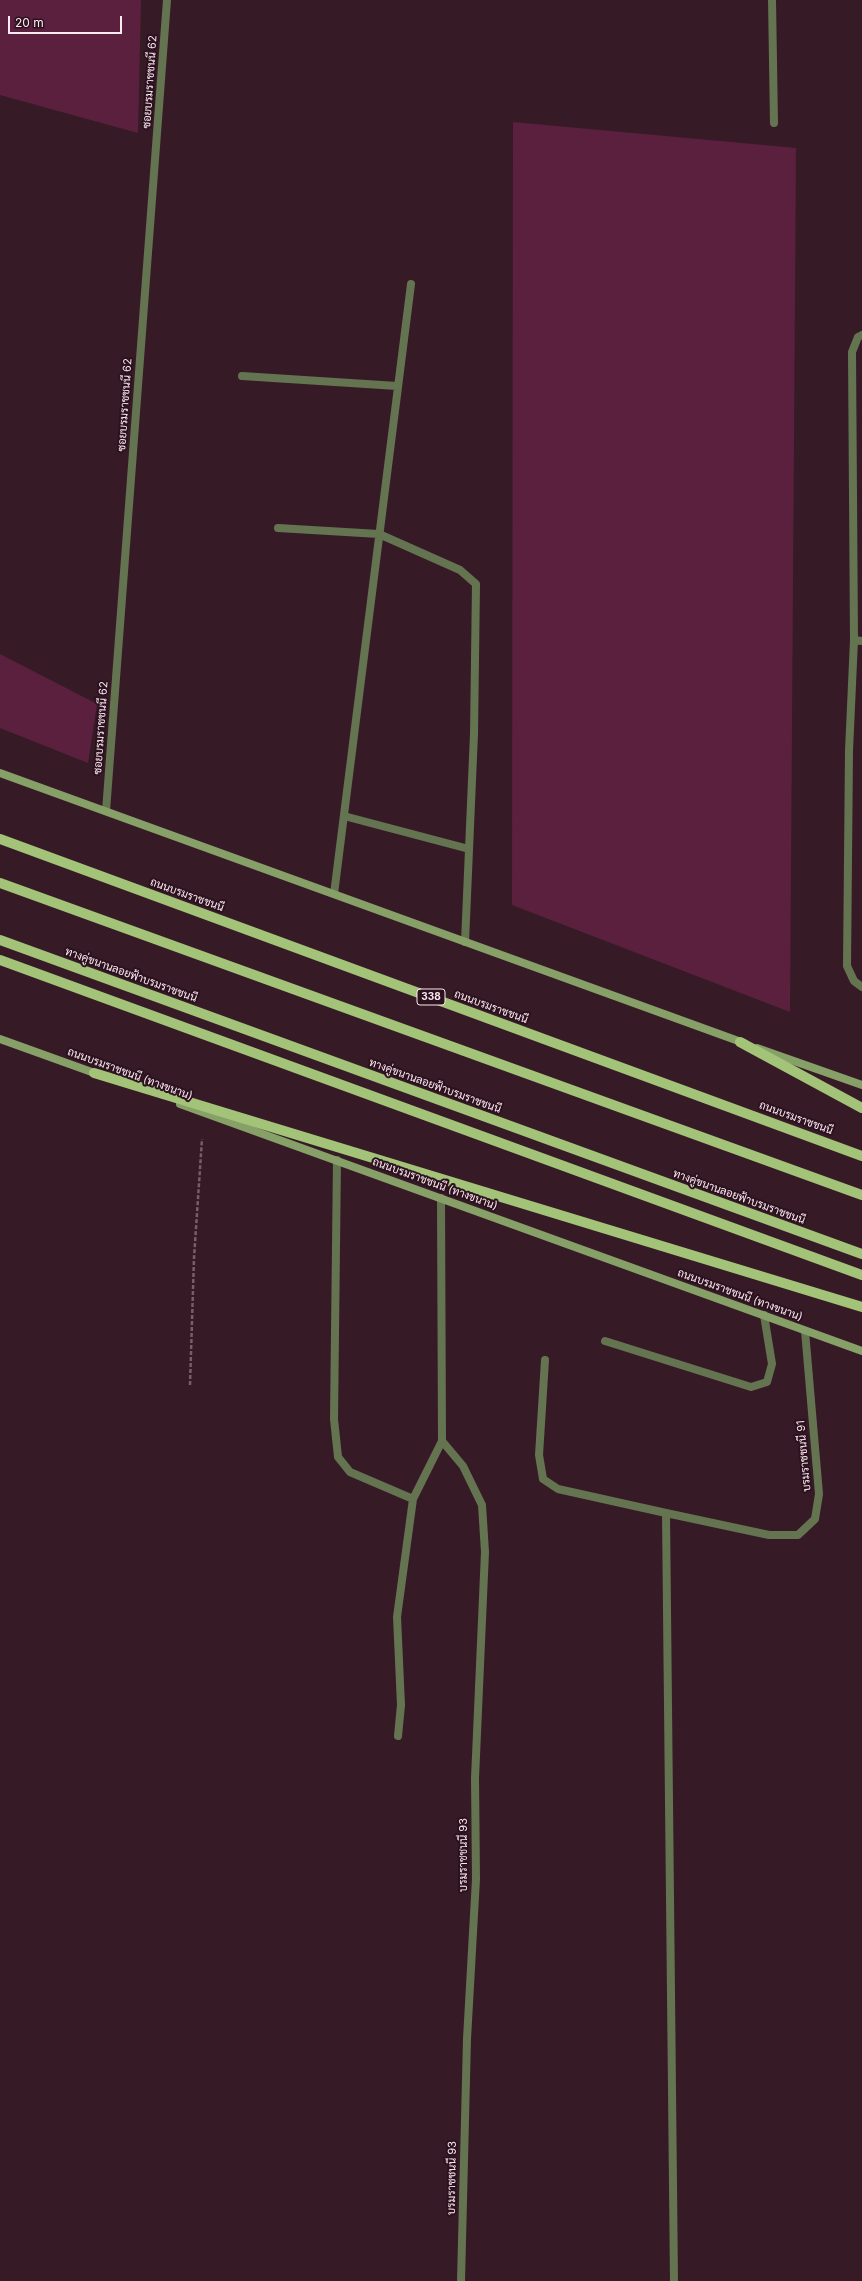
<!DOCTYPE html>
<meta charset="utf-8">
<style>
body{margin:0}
#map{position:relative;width:862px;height:2281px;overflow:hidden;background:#361b27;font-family:Inter,sans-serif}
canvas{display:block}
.scale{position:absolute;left:8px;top:16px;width:114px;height:18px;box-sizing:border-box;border:2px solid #fde9f1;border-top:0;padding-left:5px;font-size:12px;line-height:14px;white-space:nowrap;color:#fde9f1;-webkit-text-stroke:3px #2b121e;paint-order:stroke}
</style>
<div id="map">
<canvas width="862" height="2281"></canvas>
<div class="scale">20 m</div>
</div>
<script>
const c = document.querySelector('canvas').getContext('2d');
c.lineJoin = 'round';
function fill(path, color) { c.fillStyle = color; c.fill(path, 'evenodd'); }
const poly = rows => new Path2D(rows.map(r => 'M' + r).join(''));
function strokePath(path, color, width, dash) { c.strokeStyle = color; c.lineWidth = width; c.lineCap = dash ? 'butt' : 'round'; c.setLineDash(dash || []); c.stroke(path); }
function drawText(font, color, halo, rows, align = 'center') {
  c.font = font + ' Inter,Sarabun,sans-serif'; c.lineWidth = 4; c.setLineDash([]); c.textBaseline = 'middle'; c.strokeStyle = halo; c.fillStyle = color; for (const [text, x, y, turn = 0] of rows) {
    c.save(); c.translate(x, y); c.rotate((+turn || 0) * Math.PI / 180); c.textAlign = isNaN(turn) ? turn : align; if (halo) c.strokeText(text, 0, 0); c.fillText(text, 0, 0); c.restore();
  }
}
const green = poly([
 [0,0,141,0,138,133,0,95],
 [513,122,796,148,790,1012,512,905],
 [0,654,97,704,88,763,0,728]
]);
const path = poly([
 [190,1385,194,1258,202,1139]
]);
const service = poly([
 [854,640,852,352,858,337,862,335],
 [862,641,854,640,849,751,847,966,854,981,862,987],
 [605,1341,751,1387,767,1382,772,1364,764,1315]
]);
const minor = poly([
 [772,0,774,123],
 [242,376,397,386],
 [278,528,379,534,460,570,476,584,474,734,465,942],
 [106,811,167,0],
 [344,816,469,849],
 [334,894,411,284],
 [337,1160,334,1419,338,1457,350,1472,413,1499],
 [545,1360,539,1455,543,1479,558,1489,666,1513,769,1535,798,1535,815,1519,819,1494,805,1331],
 [442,1441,463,1466,482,1505,485,1552,475,1778,476,1879,467,2039,461,2281],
 [666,1513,674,2281],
 [398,1736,401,1705,397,1617,413,1499,442,1441,441,1198]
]);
const secondary = poly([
 [0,773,744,1043],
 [0,1039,100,1075],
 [757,1048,862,1085],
 [180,1104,862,1351]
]);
const primary = poly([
 [0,839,862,1156],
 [0,883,862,1195],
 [0,940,862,1254],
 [0,960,862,1275],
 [740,1042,862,1108],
 [94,1073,862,1307]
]);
const shields = [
 [431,997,28]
];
const shieldNames = [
 ["338",431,997]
];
const streetNames = [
 ["ซอยบรมราชชนนี 62",150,82,-86],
 ["ซอยบรมราชชนนี 62",125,405,-86],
 ["ซอยบรมราชชนนี 62",101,728,-86],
 ["ถนนบรมราชชนนี",187,895,20],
 ["ทางคู่ขนานลอยฟ้าบรมราชชนนี",131,975,20],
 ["ถนนบรมราชชนนี",491,1007,20],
 ["ถนนบรมราชชนนี (ทางขนาน)",130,1074,20],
 ["ทางคู่ขนานลอยฟ้าบรมราชชนนี",435,1086,20],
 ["ถนนบรมราชชนนี",796,1118,20],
 ["ถนนบรมราชชนนี (ทางขนาน)",435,1184,20],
 ["ทางคู่ขนานลอยฟ้าบรมราชชนนี",739,1197,20],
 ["ถนนบรมราชชนนี (ทางขนาน)",740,1295,20],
 ["บรมราชชนนี 91",804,1456,-95],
 ["บรมราชชนนี 93",464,1855,-90],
 ["บรมราชชนนี 93",452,2178,-89]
];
fill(green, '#5b203e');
strokePath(path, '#775e69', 2.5, [4, 2]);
strokePath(service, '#647450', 8);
strokePath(minor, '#647450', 8);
strokePath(secondary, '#87a067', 8);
strokePath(primary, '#a3c378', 10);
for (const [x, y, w] of shields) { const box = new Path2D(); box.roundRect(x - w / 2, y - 8, w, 16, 3); c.fillStyle = '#2b121e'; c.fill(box); strokePath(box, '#fde9f1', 1); }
drawText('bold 10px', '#fde9f1', null, shieldNames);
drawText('11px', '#fde9f1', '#2b121e', streetNames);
</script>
